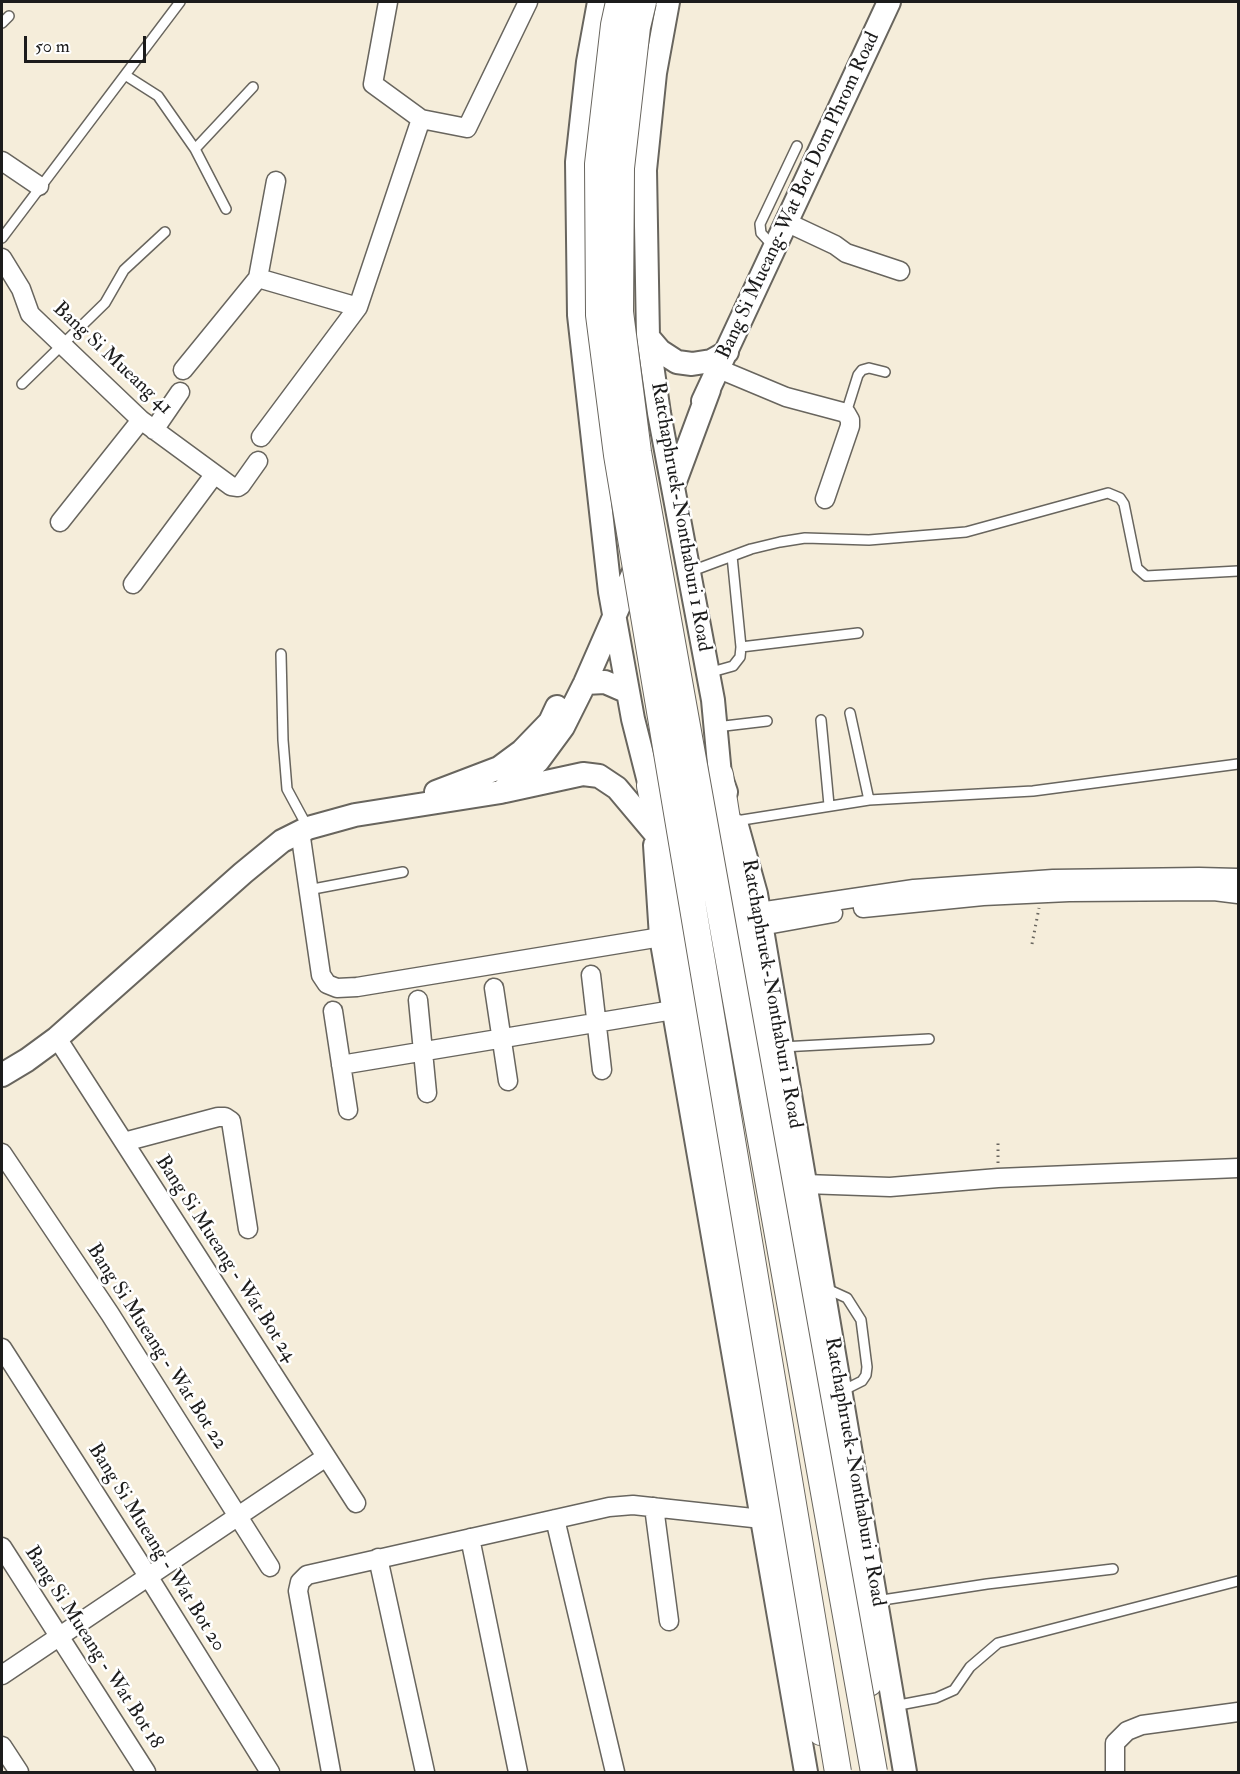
<!DOCTYPE html>
<style>
body{margin:0}
#map{position:relative;width:1240px;height:1774px;overflow:hidden;background:#f5edda;font-family:"IM FELL Double Pica",serif}
canvas{display:block}
.frame{position:absolute;inset:0;border:3px solid #1c1c1c;pointer-events:none}
.scale{position:absolute;left:24px;top:36px;width:122px;height:27px;box-sizing:border-box;border:3px solid #1c1c1c;border-top:0;padding-left:8px;font-size:18px;line-height:21px;white-space:nowrap;color:#1c1c1c;-webkit-text-stroke:4px #fff;paint-order:stroke}
</style>
<div id="map">
<canvas width="1240" height="1774"></canvas>
<div class="frame"></div>
<div class="scale">50 m</div>
</div>
<script>
const c = document.querySelector('canvas').getContext('2d');
c.lineJoin = 'round';
const poly = rows => new Path2D(rows.map(r => 'M' + r).join(''));
function strokePath(path, color, width, dash) { c.strokeStyle = color; c.lineWidth = width; c.lineCap = dash ? 'butt' : 'round'; c.setLineDash(dash || []); c.stroke(path); }
function drawText(font, color, halo, rows, align = 'center') {
  c.font = font + ' "IM FELL Double Pica",serif'; c.lineWidth = 5; c.setLineDash([]); c.textBaseline = 'middle'; c.strokeStyle = halo; c.fillStyle = color; for (const [text, x, y, turn = 0] of rows) {
    c.save(); c.translate(x, y); c.rotate((+turn || 0) * Math.PI / 180); c.textAlign = isNaN(turn) ? turn : align; if (halo) c.strokeText(text, 0, 0); c.fillText(text, 0, 0); c.restore();
  }
}
const path = poly([
 [1032,944,1039,908],
 [998,1163,998,1141]
]);
const service = poly([
 [2,23,9,16],
 [125,75,158,96,195,149,226,209],
 [195,149,253,87],
 [2,238,180,2],
 [774,247,761,233,760,224,797,146],
 [22,384,105,303,124,270,165,232],
 [846,413,858,375,862,370,869,368,885,372],
 [689,572,751,549,780,542,805,538,869,540,966,532,1108,493,1120,498,1124,504,1137,568,1146,576,1238,571],
 [741,647,858,633],
 [281,654,283,740,287,789,308,828],
 [708,673,733,666,740,657,741,647,732,556],
 [850,713,869,800],
 [821,720,829,805],
 [716,727,767,721],
 [736,821,869,800,1033,791,1238,764],
 [308,890,403,872],
 [782,1047,929,1039],
 [825,1288,847,1298,861,1320,867,1367,866,1375,862,1381,842,1391],
 [876,1601,987,1584,1113,1569],
 [894,1706,936,1698,954,1690,970,1667,998,1643,1238,1581]
]);
const minor = poly([
 [388,2,373,84,421,119,467,128,528,2],
 [2,161,39,186],
 [786,222,835,245,846,253,900,271],
 [2,258,21,289,30,314,141,420,231,486,238,487,241,485,258,461],
 [258,278,358,307],
 [719,369,786,397,846,413,850,420,850,426,825,499],
 [183,370,258,278,276,181],
 [154,430,180,392],
 [261,437,358,307,421,119],
 [60,522,141,420],
 [133,584,214,475],
 [300,831,321,975,327,984,337,988,357,987,661,937],
 [863,908,983,896,1069,892,1214,891,1238,894],
 [759,912,914,889,1053,879,1199,877,1238,878],
 [761,926,833,913],
 [591,975,602,1070],
 [494,988,508,1081],
 [418,1000,427,1093],
 [333,1011,348,1110],
 [57,1038,356,1503],
 [341,1065,673,1010],
 [124,1142,218,1117,225,1117,231,1121,248,1229],
 [2,1153,110,1314,270,1567],
 [805,1184,890,1187,998,1178,1238,1168],
 [2,1348,148,1576,270,1772],
 [654,1507,669,1621],
 [555,1519,615,1772],
 [470,1538,518,1772],
 [2,1547,146,1772],
 [378,1558,425,1772],
 [2,1675,326,1457],
 [2,1746,19,1772],
 [331,1772,298,1591,300,1582,307,1575,609,1507,633,1505,762,1519],
 [1115,1772,1115,1743,1127,1731,1142,1725,1238,1712]
]);
const tertiary = poly([
 [599,2,588,62,577,162,579,315,610,592,633,719,650,786,652,803],
 [668,2,655,73,645,170,648,337,659,413,713,700,720,775,726,792],
 [648,337,660,351,677,362,692,364,711,361,727,352],
 [703,401,889,2],
 [673,487,709,390],
 [585,683,605,682,628,692],
 [505,791,583,774,599,776,617,788,654,832],
 [436,792,499,768,522,751,550,722,557,707],
 [737,826,756,894,905,1772],
 [655,845,661,937,806,1772],
 [2,1075,27,1060,57,1038,243,873,282,841,308,828,355,815,501,792,538,761,563,727,585,683,639,560]
]);
const secondary = poly([
 [720,775,764,1057,861,1615,869,1683],
 [650,786,672,882,700,1069,801,1651,821,1732]
]);
const secondaryBridge = poly([
 [619,2,614,25,598,164,599,315,617,455,838,1772],
 [643,2,637,27,621,168,620,312,638,452,874,1772]
]);
const streetNames = [
 ["Bang Si Mueang-Wat Bot Dom Phrom Road",799,196,-65],
 ["Bang Si Mueang 41",112,359,43],
 ["Ratchaphruek-Nonthaburi 1 Road",680,517,80],
 ["Ratchaphruek-Nonthaburi 1 Road",771,994,80],
 ["Bang Si Mueang - Wat Bot 24",225,1259,57],
 ["Bang Si Mueang - Wat Bot 22",156,1347,57],
 ["Ratchaphruek-Nonthaburi 1 Road",854,1472,80],
 ["Bang Si Mueang - Wat Bot 20",156,1548,58],
 ["Bang Si Mueang - Wat Bot 18",93,1648,57]
];
strokePath(service, '#68655e', 12);
strokePath(minor, '#68655e', 21);
strokePath(tertiary, '#68655e', 26);
strokePath(secondary, '#68655e', 28);
strokePath(path, '#68655e', 3, [1.5, 4.5]);
strokePath(service, '#fff', 9);
strokePath(minor, '#fff', 18);
strokePath(tertiary, '#fff', 22);
strokePath(secondary, '#fff', 26);
strokePath(secondaryBridge, '#68655e', 28, []);
strokePath(secondaryBridge, '#fff', 26);
drawText('20px', '#1c1c1c', '#fff', streetNames);
</script>
